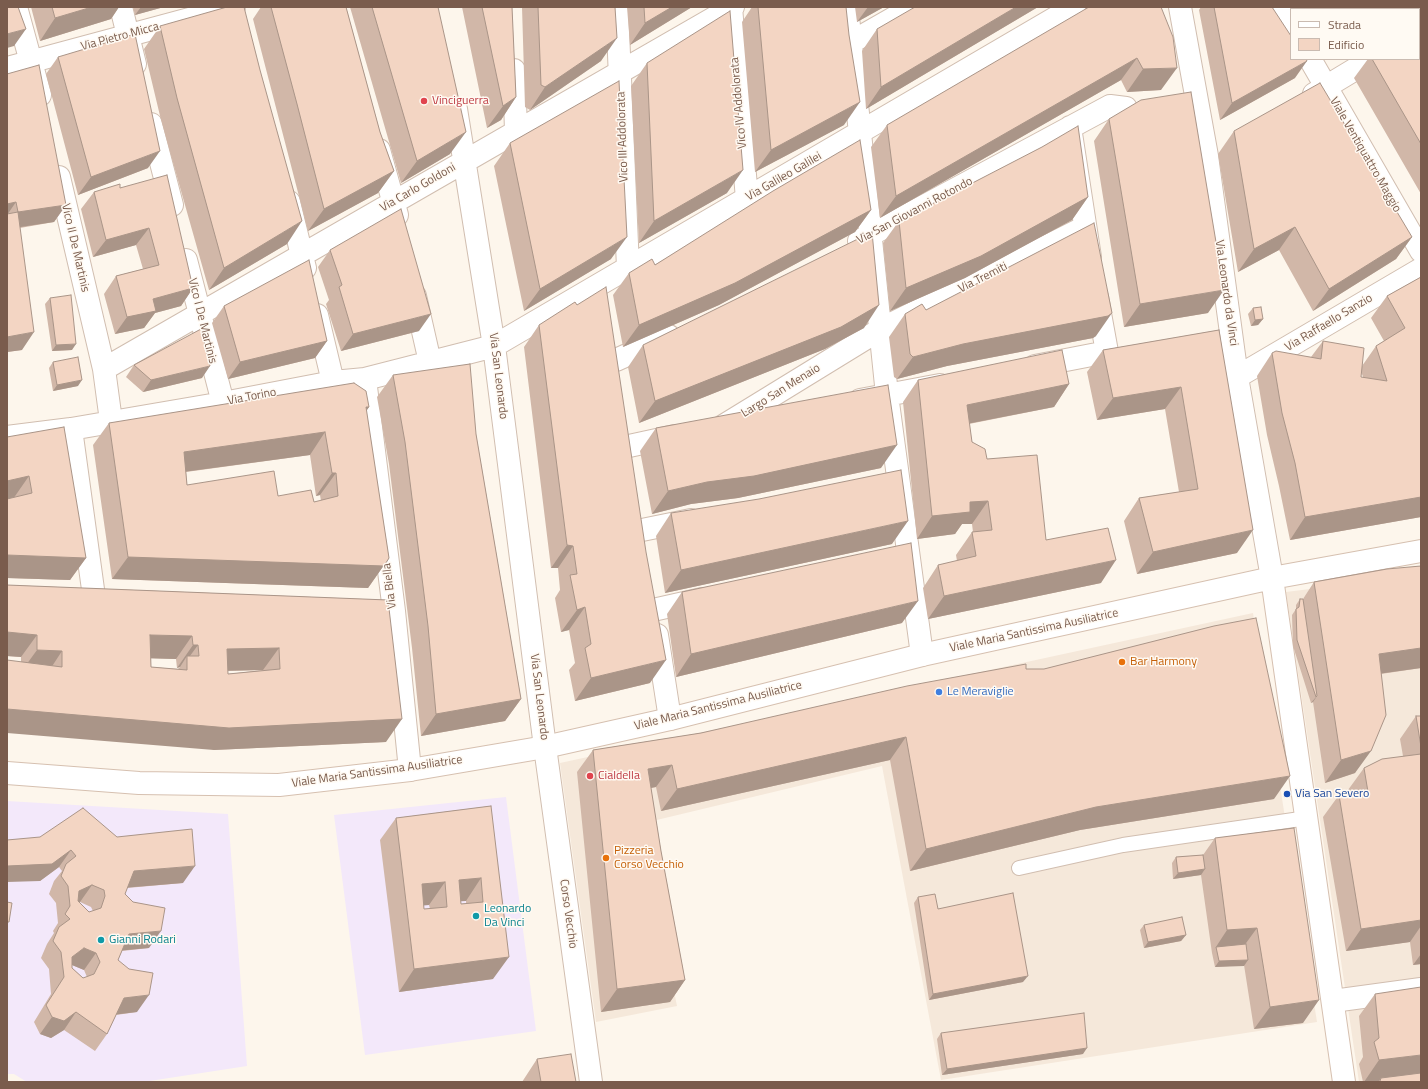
<!DOCTYPE html>
<style>
body{margin:0}
#map{position:relative;width:1428px;height:1089px;overflow:hidden;background:#fdf6ec;font-family:"Titillium Web",sans-serif}
canvas{display:block}
.frame{position:absolute;inset:0;border:8px solid #7a5c4d;pointer-events:none}
.legend{position:absolute;left:1290px;top:8px;width:130px;height:52px;box-sizing:border-box;background:#fffaf3;border:1px solid #cabbb1;margin:0;padding:5px 7px;list-style:none;font-size:12px;color:#7a5c4d}
.legend li{display:flex;align-items:center;gap:8px;height:20px}
.legend b{width:20px;border:1px solid #cabbb1}
</style>
<div id="map">
<canvas width="1428" height="1089"></canvas>
<div class="frame"></div>
<ul class="legend">
<li><b style="height:5px;background:#fff"></b>Strada</li>
<li><b style="height:11px;background:#f3d5c3"></b>Edificio</li>
</ul>
</div>
<script>
const c = document.querySelector('canvas').getContext('2d');
c.lineJoin = 'round';
function fill(path, color) { c.fillStyle = color; c.fill(path, 'evenodd'); }
const poly = rows => new Path2D(rows.map(r => 'M' + r).join(''));
function strokePath(path, color, width, dash) { c.strokeStyle = color; c.lineWidth = width; c.lineCap = dash ? 'butt' : 'round'; c.setLineDash(dash || []); c.stroke(path); }
function drawText(font, color, halo, rows, align = 'center') {
  c.font = font + ' "Titillium Web",sans-serif'; c.lineWidth = 3; c.setLineDash([]); c.textBaseline = 'middle'; c.strokeStyle = halo; c.fillStyle = color; for (const [text, x, y, turn = 0] of rows) {
    c.save(); c.translate(x, y); c.rotate((+turn || 0) * Math.PI / 180); c.textAlign = isNaN(turn) ? turn : align; if (halo) c.strokeText(text, 0, 0); c.fillText(text, 0, 0); c.restore();
  }
}
const residential = poly([
 [1421,575,1421,1082,1359,1082,1286,592],
 [1253,613,1317,1022,941,1080,882,766,640,824,677,1006,596,1022,560,763]
]);
const education = poly([
 [506,797,536,1031,365,1055,334,815],
 [7,801,228,814,247,1066,143,1082,27,1082,14,1074,7,1074]
]);
const lane = poly([
 [1019,868,1123,845,1307,818]
]);
const street = poly([
 [16,7,40,95],
 [121,7,135,64],
 [617,7,628,268],
 [731,7,747,199],
 [847,7,887,395,922,655],
 [1180,7,1207,156,1237,377,1272,578],
 [1280,7,1291,26],
 [1420,7,1421,9],
 [850,43,913,7],
 [1310,59,1421,251],
 [7,68,234,7],
 [514,70,516,131],
 [1314,94,1372,59],
 [456,109,494,346,545,747,591,1082],
 [151,124,172,205],
 [1070,127,1090,257],
 [379,150,397,215],
 [59,177,104,369,111,421],
 [289,202,305,268],
 [859,241,1110,106,1126,108],
 [186,260,223,403],
 [415,296,430,362],
 [317,315,333,382],
 [616,360,669,336],
 [1035,366,1107,352,1097,297],
 [104,369,733,7],
 [1237,377,1421,269],
 [365,379,394,611,410,770],
 [860,400,940,385],
 [723,426,881,329,1085,227],
 [71,429,95,604],
 [7,437,71,429,223,403,333,382,365,379,494,346,1074,7],
 [629,446,675,436],
 [642,530,691,520],
 [653,610,702,599],
 [657,635,670,719],
 [1333,1001,1421,989]
]);
const secondary = poly([
 [1272,578,1344,1082],
 [7,773,139,783,279,785,410,770,545,747,670,719,922,655,1272,578,1421,551]
]);
const wall = poly([
 [31,7,119,7,111,19,40,41],
 [133,7,164,7,135,15],
 [261,7,346,7,380,132,394,171,378,193,308,231,281,127,253,19],
 [350,7,438,7,450,154,401,183],
 [462,7,512,7,516,97,501,120,487,128],
 [522,7,615,7,601,61,530,110,525,107],
 [627,7,692,7,630,45],
 [752,7,846,7,844,125,755,172,742,22],
 [855,7,884,7,857,22],
 [1038,7,866,109,862,51,877,29],
 [1161,7,1161,90,1127,92,1121,80,880,218,871,147,887,125],
 [1201,7,1272,7,1295,78,1220,120,1199,10],
 [1311,7,1411,7,1409,9,1313,9],
 [160,26,287,244,209,290,161,120,144,49],
 [1421,26,1421,194,1354,78,1368,59,1419,59],
 [58,57,148,168,78,195,46,74],
 [647,63,727,193,639,243,631,86],
 [7,74,66,205,54,222,20,228,22,350,7,352],
 [1109,119,1208,313,1124,327,1094,141],
 [1234,131,1412,237,1396,259,1313,311,1279,250,1238,272,1218,154],
 [510,143,611,259,524,311,494,166],
 [120,188,193,288,181,306,155,313,144,328,115,334,104,294,116,276,143,269,136,245,93,257,81,209,94,192],
 [1088,197,1072,220,965,278,890,311,883,243,899,221],
 [871,210,855,232,719,305,623,347,613,295,629,273,655,265],
 [330,250,419,331,341,351,326,304,329,300,318,267],
 [1421,277,1421,517,1290,540,1279,486,1267,435,1257,376,1272,353,1311,357,1323,341,1362,366,1376,346,1384,341,1371,318,1387,296],
 [1361,371,1363,377,1363,378,1361,377],
 [50,298,72,350,52,351,45,304],
 [224,306,327,341,315,358,228,379,212,323],
 [1253,308,1263,319,1258,325,1251,326,1248,314],
 [926,310,1096,336,1093,338,947,366,897,379,894,377,889,337,905,314],
 [539,325,650,683,575,701,569,670,575,663,569,630,561,632,555,598,560,590,558,568,551,568,524,347],
 [864,328,825,349,639,423,628,367,643,345],
 [1219,330,1237,553,1137,574,1124,521,1139,498,1179,492,1165,409,1097,420,1087,372,1103,350],
 [53,362,78,386,53,391,49,368],
 [134,365,202,378,143,392,126,377],
 [393,375,476,434,521,699,505,721,421,736,412,648,389,464,377,397],
 [918,380,1069,384,1054,407,969,424,972,442,987,459,1046,540,1101,583,928,619,923,588,938,565,957,561,956,555,972,532,973,532,972,524,962,524,955,534,917,539,903,402],
 [369,407,366,411,389,558,368,588,112,579,93,445,109,423],
 [310,455,316,496,320,495,321,501,314,502,278,496,187,485,186,472],
 [656,428,881,468,738,498,691,504,652,514,640,451],
 [7,437,86,558,70,580,7,578],
 [671,513,892,544,665,593,656,536],
 [1421,566,1421,668,1381,674,1355,773,1325,783,1313,702,1311,703,1293,646,1292,615,1296,609,1296,605,1300,599,1303,599,1314,582],
 [7,585,388,600,386,742,214,750,21,662,21,657,7,656],
 [151,658,176,659,177,668,180,667,178,669,151,667],
 [263,670,228,674,228,671],
 [682,592,902,623,676,677,667,614],
 [1026,669,1274,799,1080,830,910,871,890,760,661,811,656,787,651,788,661,851,685,980,670,1002,601,1012,577,772,593,750,701,733],
 [1416,716,1421,716,1421,964,1413,965,1410,942,1346,951,1323,817,1339,795,1349,794,1348,790,1364,768,1403,756,1400,739],
 [491,806,493,979,399,992,380,840,396,818],
 [461,901,466,901,466,903,461,904],
 [424,905,429,905,430,909,424,909],
 [117,837,183,883,127,888,125,894,149,948,122,951,118,960,137,1012,116,1015,107,1034,95,1051,64,1030,51,1038,40,1034,34,1022,51,994,49,969,41,958,47,944,54,933,53,931,58,923,56,903,49,894,54,881,62,871,59,867,40,881,7,840],
 [79,902,80,902,91,907,93,911,89,912],
 [72,965,84,970,87,977,83,978,72,968],
 [1215,838,1303,1023,1254,1029,1244,965,1215,967,1212,953,1201,875,1173,879,1172,863,1176,857,1203,855],
 [918,897,938,909,1023,982,929,1000,914,903],
 [1144,925,1186,935,1181,941,1144,948,1140,930],
 [1375,994,1421,1082,1379,1082,1380,1081,1379,1082,1378,1082,1379,1081,1363,1082,1359,1064,1363,1057,1359,1016],
 [941,1033,1083,1054,942,1075,937,1039],
 [537,1059,576,1082,522,1082]
]);
const shadedWall = poly([
 [92,7,119,7,111,19,40,41,55,18],
 [141,7,164,7,135,15],
 [672,7,692,7,630,45,645,23],
 [868,7,884,7,857,22],
 [1016,7,1038,7,866,109,881,87],
 [1391,7,1411,7,1409,9,1387,9],
 [26,29,14,46,7,48,7,34],
 [617,38,601,61,530,110,545,87],
 [1137,58,1121,80,880,218,896,196],
 [1307,61,1295,78,1220,120,1232,103],
 [1177,68,1161,90,1127,92,1143,69],
 [516,97,501,120,487,128,503,106],
 [860,102,844,125,755,172,771,150],
 [466,132,450,154,401,183,417,161],
 [160,151,148,168,78,195,91,177],
 [743,170,727,193,639,243,654,221],
 [394,171,378,193,308,231,324,209],
 [1088,197,1072,220,965,278,890,311,906,288],
 [16,202,7,215,7,204],
 [66,205,54,222,7,229,18,212],
 [871,210,855,232,719,305,623,347,639,325],
 [302,221,287,244,209,290,224,268],
 [1295,227,1279,250,1238,272,1254,249],
 [149,228,136,245,93,257,106,240],
 [627,237,611,259,524,311,540,289],
 [1412,237,1396,259,1313,311,1329,289],
 [193,288,181,306,155,313,144,328,115,334,127,317,153,299],
 [1224,290,1208,313,1124,327,1140,304],
 [879,305,864,328,825,349,639,423,655,401],
 [1112,313,1096,336,1093,338,947,366,897,379,913,357,963,344],
 [431,314,419,331,341,351,353,334],
 [1263,319,1258,325,1251,326,1255,320],
 [34,332,22,350,7,352,7,337],
 [327,341,315,358,228,379,240,362],
 [76,344,72,350,52,351,56,345],
 [210,366,202,378,143,392,151,380],
 [82,380,78,386,53,391,57,385],
 [1069,384,1054,407,951,427,967,405],
 [1181,387,1165,409,1097,420,1113,398],
 [366,407,369,407,354,429],
 [325,432,310,455,168,474,184,452],
 [897,445,881,468,738,498,691,504,652,514,668,491,707,482],
 [332,473,336,473,320,495,316,496],
 [29,476,13,499,7,500,7,481],
 [1421,497,1421,517,1290,540,1305,517],
 [988,501,972,524,962,524,955,534,917,539,932,516,970,502],
 [908,521,892,544,665,593,681,570],
 [1253,530,1237,553,1137,574,1153,552],
 [567,545,573,546,558,568,551,568],
 [7,555,86,558,70,580,7,578],
 [128,557,389,558,368,588,112,579],
 [1116,560,1101,583,928,619,944,596],
 [918,601,902,623,676,677,691,654],
 [585,607,569,630,561,632,577,610],
 [7,632,37,635,21,657,7,656],
 [150,635,192,636,176,659,135,658],
 [193,645,198,645,187,660,187,656,180,667,177,668],
 [279,648,263,670,211,671,227,649],
 [1421,648,1421,668,1363,676,1379,654],
 [37,650,62,651,47,674,21,672],
 [666,660,650,683,575,701,591,678],
 [1317,696,1313,702,1311,703,1316,697],
 [521,699,505,721,421,736,436,714],
 [7,709,402,719,386,742,214,750,7,733],
 [906,737,890,760,661,811,677,789],
 [1371,751,1355,773,1325,783,1341,760],
 [672,765,656,787,633,791,648,769],
 [1290,776,1274,799,1080,830,910,871,926,849,1096,807],
 [71,850,59,867,40,881,7,882,7,866],
 [195,866,183,883,122,888,134,871],
 [1205,869,1201,875,1173,879,1178,873],
 [481,878,466,901,447,902,459,880],
 [445,882,429,905,406,907,422,884],
 [92,885,80,902,69,907,79,891],
 [1421,920,1421,926,1410,942,1346,951,1361,929],
 [1257,928,1241,950,1216,947,1212,953,1227,930],
 [161,931,149,948,116,951,129,934],
 [1186,935,1181,941,1144,948,1148,942],
 [84,948,96,953,84,970,72,965,63,972,72,957],
 [1421,954,1421,964,1413,965],
 [509,957,493,979,399,992,414,969],
 [1248,960,1244,966,1215,967,1219,961],
 [1028,976,1023,982,929,1000,933,994],
 [685,980,670,1002,601,1012,617,989],
 [149,995,137,1012,112,1015,124,998],
 [1319,1000,1303,1023,1254,1029,1270,1007],
 [76,1012,64,1030,51,1038,40,1034,52,1017],
 [1087,1048,1083,1054,942,1075,947,1069],
 [1421,1055,1421,1076,1381,1078,1379,1081,1364,1082,1379,1060]
]);
const building = poly([
 [7,7,18,7,26,29,7,34,7,7],
 [52,7,92,7,55,18,52,7],
 [227,7,244,7,260,70,302,221,224,268,177,98,160,26,227,7],
 [271,7,346,7,380,132,394,171,324,209,297,104,271,7],
 [372,7,438,7,466,132,417,161,372,7],
 [482,7,512,7,516,97,503,106,482,7],
 [538,7,615,7,617,38,545,87,541,85,538,7],
 [644,7,672,7,645,23,644,7],
 [758,7,846,7,849,35,860,102,771,150,758,7],
 [915,7,1016,7,881,87,877,29,915,7],
 [1089,7,1161,7,1173,37,1177,68,1143,69,1137,58,896,196,887,125,1089,7],
 [1214,7,1272,7,1291,36,1291,59,1306,59,1307,61,1232,103,1214,7],
 [1341,7,1391,7,1387,9,1342,9,1341,7],
 [730,11,743,170,654,221,647,63,730,11],
 [1421,26,1421,144,1372,59,1419,59,1419,27,1421,26],
 [135,34,160,151,91,177,58,57,135,34],
 [39,65,66,205,18,212,16,202,7,204,7,74,39,65],
 [619,81,627,237,540,289,510,143,619,81],
 [1320,83,1412,237,1329,289,1295,227,1254,249,1234,131,1320,83],
 [1191,92,1224,290,1140,304,1109,119,1141,100,1191,92],
 [1078,126,1088,197,981,256,906,288,899,221,1042,147,1078,126],
 [860,140,871,210,735,283,639,325,629,273,652,259,655,265,773,191,860,140],
 [167,175,193,288,153,299,156,311,127,317,116,276,159,265,149,228,106,240,94,192,120,184,120,188,167,175],
 [401,209,431,314,353,334,339,287,342,285,330,250,401,209],
 [18,212,34,332,7,337,7,214,18,212],
 [1094,223,1112,313,1108,316,963,344,913,357,910,354,905,314,922,304,926,310,1094,223],
 [872,232,879,305,841,327,655,401,643,345,872,232],
 [309,260,327,341,240,362,224,306,309,260],
 [1421,277,1421,497,1305,517,1295,463,1282,413,1272,353,1276,351,1321,359,1323,341,1364,348,1361,377,1387,381,1376,346,1405,328,1387,296,1421,277],
 [606,287,646,552,666,660,591,678,585,648,591,644,585,607,577,610,570,575,577,574,573,546,567,545,539,325,575,302,577,305,606,287],
 [71,295,76,344,56,345,50,298,71,295],
 [1261,307,1263,319,1255,320,1253,308,1261,307],
 [201,329,210,366,151,380,134,365,201,329],
 [1219,330,1253,530,1153,552,1139,498,1198,489,1181,387,1113,398,1103,350,1219,330],
 [1062,350,1069,384,967,405,972,442,985,449,987,459,1037,455,1046,540,1108,528,1116,560,944,596,938,565,976,556,972,532,992,530,988,501,970,502,970,512,932,516,918,380,1062,350],
 [78,357,82,380,57,385,53,362,78,357],
 [470,364,476,434,521,699,436,714,428,626,405,442,393,375,470,364],
 [354,383,366,391,369,407,366,407,389,558,384,566,128,557,109,423,354,383],
 [325,432,332,473,336,473,338,496,314,502,311,490,278,496,274,471,187,485,184,452,325,432],
 [888,385,897,445,754,476,707,482,668,491,656,428,888,385],
 [64,427,86,558,7,555,7,499,32,493,29,476,7,481,7,437,64,427],
 [901,470,908,521,681,570,671,513,759,499,901,470],
 [911,543,918,601,691,654,682,592,911,543],
 [1421,566,1421,648,1379,654,1386,715,1371,751,1341,760,1314,582,1387,569,1421,566],
 [7,585,388,600,402,719,229,728,7,709,7,660,62,667,62,651,37,650,37,635,7,632,7,585],
 [150,635,192,636,193,645,198,645,199,656,187,656,187,670,151,667,150,635],
 [279,648,280,669,228,674,227,649,279,648],
 [1300,599,1303,599,1317,696,1316,697,1297,640,1296,609,1299,607,1300,599],
 [1256,618,1290,776,1096,807,926,849,906,737,677,789,672,765,648,769,661,851,685,980,617,989,593,750,701,733,907,686,999,669,1026,664,1026,669,1044,669,1214,626,1256,618],
 [1416,716,1421,716,1421,747,1416,716],
 [1421,754,1421,920,1361,929,1339,795,1368,792,1364,768,1382,759,1421,754],
 [491,806,509,957,414,969,396,818,491,806],
 [481,878,483,902,461,904,459,880,481,878],
 [445,882,447,907,424,909,422,884,445,882],
 [83,808,117,837,192,829,195,866,134,871,125,894,133,902,165,908,161,931,129,934,118,960,129,969,153,973,149,995,124,998,107,1034,76,1012,64,1021,52,1017,46,1005,64,977,61,952,53,941,59,927,70,919,65,914,70,906,68,886,61,876,66,864,76,856,71,850,52,864,7,866,7,840,40,837,83,808],
 [92,885,104,890,105,896,101,908,89,912,78,901,79,891,92,885],
 [84,948,96,953,100,962,94,974,83,978,72,968,72,957,84,948],
 [1294,828,1319,1000,1270,1007,1257,928,1227,930,1215,838,1294,828],
 [1203,855,1205,869,1178,873,1176,857,1203,855],
 [1013,893,1028,976,933,994,918,897,935,894,938,909,1013,893],
 [7,902,12,903,9,922,7,922,7,902],
 [1182,917,1186,935,1148,942,1144,925,1182,917],
 [1246,944,1248,960,1219,961,1216,947,1246,944],
 [1421,987,1421,1055,1379,1060,1374,1042,1379,1038,1375,994,1421,987],
 [1084,1013,1087,1048,947,1069,941,1033,1084,1013],
 [571,1054,576,1082,541,1082,537,1059,571,1054],
 [1421,1073,1421,1082,1380,1082,1380,1081,1381,1078,1421,1073]
]);
const markers = [
 [424,101,4,"#e0444e"],
 [1122,662,4,"#e8710a"],
 [939,692,4,"#3f7fe0"],
 [590,776,4,"#e0444e"],
 [1287,794,4,"#1a4fb4"],
 [606,858,4,"#e8710a"],
 [476,916,4,"#0f9aa8"],
 [101,940,4,"#0f9aa8"]
];
const streetNames = [
 ["Via Pietro Micca",120,37,-15],
 ["Vico IV Addolorata",739,103,-95],
 ["Vico III Addolorata",623,137,-92],
 ["Viale Ventiquattro Maggio",1365,155,60],
 ["Via Galileo Galilei",784,177,-30],
 ["Via Carlo Goldoni",418,188,-30],
 ["Via San Giovanni Rotondo",915,211,-28],
 ["Vico II De Martinis",75,248,77],
 ["Via Tremiti",983,278,-27],
 ["Via Leonardo da Vinci",1226,293,82],
 ["Vico I De Martinis",202,321,76],
 ["Via Raffaello Sanzio",1329,323,-31],
 ["Via San Leonardo",498,376,83],
 ["Largo San Menaio",781,391,-32],
 ["Via Torino",252,397,-11],
 ["Via Biella",390,586,-97],
 ["Viale Maria Santissima Ausiliatrice",1034,631,-12],
 ["Via San Leonardo",539,697,83],
 ["Viale Maria Santissima Ausiliatrice",718,706,-14],
 ["Viale Maria Santissima Ausiliatrice",377,772,-8],
 ["Corso Vecchio",568,914,82]
];
const healthNames = [
 ["Vinciguerra",432,101],
 ["Cialdella",598,776]
];
const foodNames = [
 ["Bar Harmony",1130,662],
 ["Pizzeria",614,851],
 ["Corso Vecchio",614,865]
];
const shopNames = [
 ["Le Meraviglie",947,692]
];
const transitNames = [
 ["Via San Severo",1295,794]
];
const cultureNames = [
 ["Leonardo",484,909],
 ["Da Vinci",484,923],
 ["Gianni Rodari",109,940]
];
fill(residential, '#f5e8da');
fill(education, '#f3e8fa');
strokePath(lane, '#d1beb0', 16);
strokePath(street, '#d1beb0', 24);
strokePath(secondary, '#d6c0b0', 24);
strokePath(lane, '#fff', 14);
strokePath(street, '#fff', 22);
strokePath(secondary, '#fff', 22);
fill(wall, '#d1b7a8');
fill(shadedWall, '#aa9588');
fill(building, '#f3d5c3');
strokePath(building, '#aa9588', 1);
for (const [x, y, r, color] of markers) { const dot = new Path2D(); dot.arc(x, y, r, 0, 2 * Math.PI); c.fillStyle = color; c.fill(dot); strokePath(dot, '#fffaf3', 1.5); }
drawText('12px', '#7a5c4d', '#fffaf3', streetNames);
drawText('12px', '#be3a42', '#fffaf3', healthNames, 'left');
drawText('12px', '#c56008', '#fffaf3', foodNames, 'left');
drawText('12px', '#366cbe', '#fffaf3', shopNames, 'left');
drawText('12px', '#164399', '#fffaf3', transitNames, 'left');
drawText('12px', '#0d838f', '#fffaf3', cultureNames, 'left');
</script>
